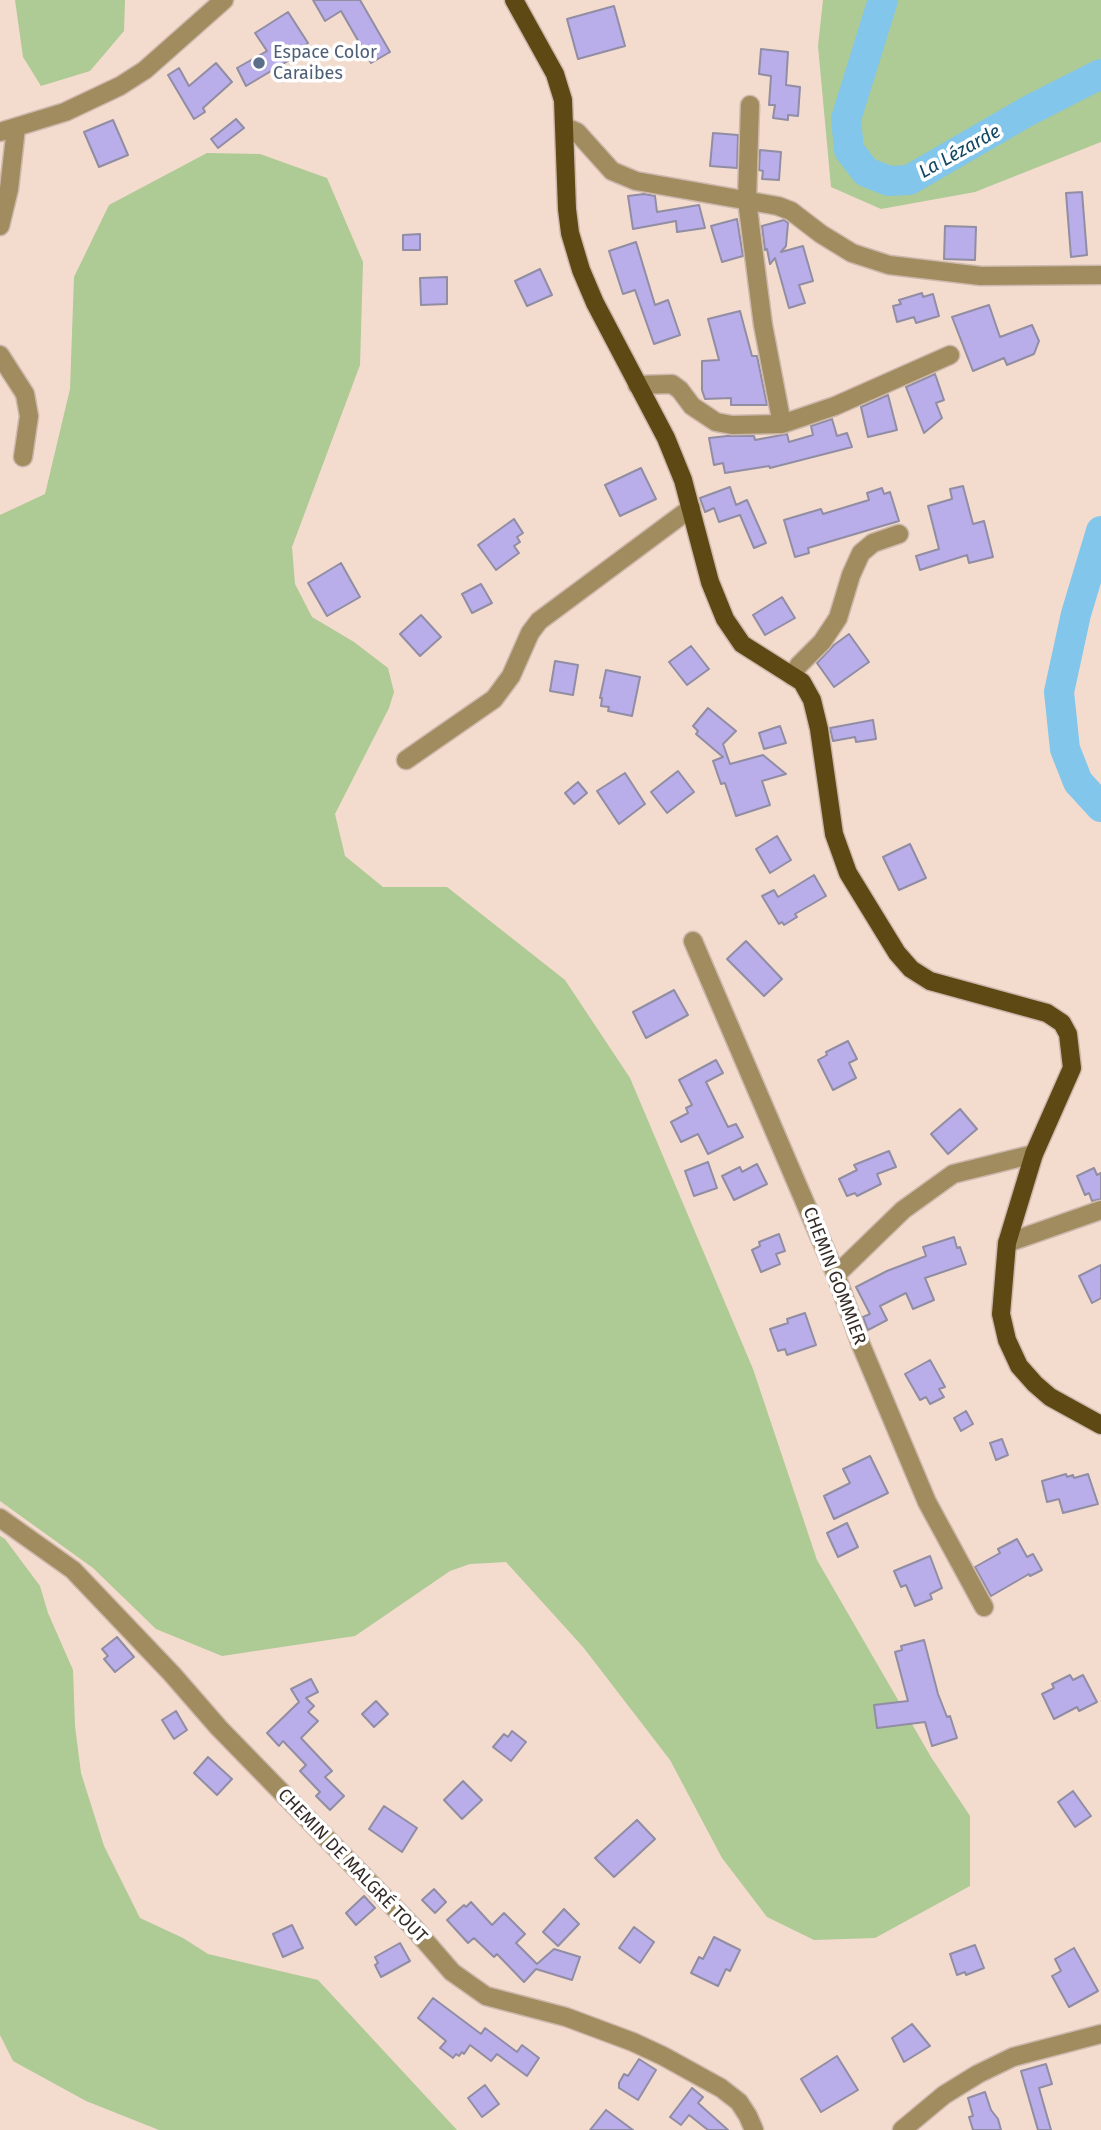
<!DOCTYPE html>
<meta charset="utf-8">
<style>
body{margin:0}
canvas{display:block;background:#f3dbce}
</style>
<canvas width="1101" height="2130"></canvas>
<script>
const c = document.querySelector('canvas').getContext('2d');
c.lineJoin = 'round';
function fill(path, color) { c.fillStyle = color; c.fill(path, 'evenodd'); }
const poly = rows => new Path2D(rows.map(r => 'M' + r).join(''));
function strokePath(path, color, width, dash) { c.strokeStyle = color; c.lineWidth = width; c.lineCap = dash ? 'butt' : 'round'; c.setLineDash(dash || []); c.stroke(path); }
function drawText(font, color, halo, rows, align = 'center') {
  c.font = font + ' "Fira Sans",sans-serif'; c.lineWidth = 7; c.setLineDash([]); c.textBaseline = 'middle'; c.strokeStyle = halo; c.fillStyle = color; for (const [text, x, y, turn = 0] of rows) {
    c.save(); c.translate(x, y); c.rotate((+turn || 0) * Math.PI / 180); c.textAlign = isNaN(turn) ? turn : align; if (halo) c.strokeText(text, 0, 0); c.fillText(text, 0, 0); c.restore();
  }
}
const green = poly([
 [15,0,125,0,124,31,90,71,41,86,23,57],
 [823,0,1101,0,1101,142,975,192,881,209,831,187,818,46],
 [207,153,260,154,327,178,363,262,360,365,292,547,295,584,312,617,354,642,388,668,394,692,389,708,335,814,345,856,383,887,447,887,565,980,630,1078,753,1369,817,1560,931,1757,970,1816,970,1886,875,1938,814,1940,767,1917,722,1858,670,1760,583,1647,506,1562,470,1564,450,1571,355,1636,222,1656,156,1629,93,1568,0,1501,0,515,45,494,70,389,74,277,109,205],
 [0,1536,5,1539,40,1586,48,1613,73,1670,75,1726,81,1773,104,1846,140,1918,183,1938,208,1954,318,1980,457,2130,159,2130,86,2101,13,2061,0,2035]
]);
const river = poly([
 [883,0,846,119,849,150,866,172,889,181,909,180,1028,111,1101,74],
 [1101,531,1076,614,1059,692,1065,749,1078,782,1101,807]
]);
const building = poly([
 [313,0,360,0,390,52,371,63,341,11,325,21,313,0],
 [614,6,625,46,578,59,567,19,614,6],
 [288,12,308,43,301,48,303,52,246,86,237,68,267,51,255,33,288,12],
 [761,49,788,52,786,85,800,87,798,116,788,115,788,120,773,118,775,105,769,105,771,76,759,74,761,49],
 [216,63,232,82,203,108,205,112,194,119,168,75,179,68,189,86,216,63],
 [236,119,244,128,218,148,211,139,236,119],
 [113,120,128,155,99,167,84,132,113,120],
 [713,133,738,135,737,168,710,166,713,133],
 [760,150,781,152,779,180,762,179,763,171,759,170,760,150],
 [1082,192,1087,255,1071,257,1066,193,1082,192],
 [644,194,655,196,657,212,699,205,705,228,677,232,676,221,633,229,628,196,644,194],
 [737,219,743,256,722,262,711,226,737,219],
 [784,220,788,223,786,246,781,252,803,246,813,281,799,285,805,303,789,308,775,258,770,264,767,249,765,250,762,226,784,220],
 [945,226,976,227,975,260,944,259,945,226],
 [420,234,420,250,403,250,403,235,420,234],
 [636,242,655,305,668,300,680,335,654,344,635,290,623,294,609,251,636,242],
 [540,269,552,295,527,306,515,281,540,269],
 [447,277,447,304,421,305,420,278,447,277],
 [922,293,923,297,933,294,939,316,916,323,914,317,897,322,893,306,901,304,899,300,922,293],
 [989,305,1000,337,1032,325,1039,341,1034,354,1007,365,1004,358,973,371,952,317,989,305],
 [740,311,752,356,757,356,767,405,731,405,731,398,705,399,702,390,702,361,719,360,708,319,740,311],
 [935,374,944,400,936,403,942,418,924,433,906,387,935,374],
 [888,395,897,430,868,437,861,407,888,395],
 [832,419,837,436,847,433,852,447,770,468,769,466,725,473,723,463,714,465,709,438,727,436,754,436,755,440,787,434,789,442,813,435,811,426,832,419],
 [641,468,656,499,620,516,605,485,641,468],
 [963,486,973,524,984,521,993,557,969,563,967,555,920,570,916,556,939,549,928,506,952,499,950,489,963,486],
 [730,487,736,505,747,500,766,543,754,548,740,515,719,522,714,508,705,512,700,498,730,487],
 [882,488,884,494,890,492,899,521,808,548,809,553,795,557,784,520,821,509,823,514,869,500,867,493,882,488],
 [514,519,523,533,517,537,520,542,514,546,519,553,496,570,478,545,514,519],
 [341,563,360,597,327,616,308,583,341,563],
 [481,584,492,603,472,613,462,594,481,584],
 [782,597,795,618,765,635,753,615,782,597],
 [421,615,441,637,420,656,400,634,421,615],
 [849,634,869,662,834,687,817,663,834,645,849,634],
 [691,646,709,669,687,685,669,662,691,646],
 [555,661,578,665,573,695,550,691,555,661],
 [606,670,640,677,632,716,608,711,609,707,601,706,602,698,600,698,606,670],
 [708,708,736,731,723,744,730,764,763,755,786,774,762,781,770,805,736,816,725,783,721,784,713,761,723,757,696,734,698,731,693,726,708,708],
 [873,720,876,739,856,742,855,737,833,741,830,728,873,720],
 [780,726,786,743,764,749,759,733,780,726],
 [678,771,694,792,667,813,651,792,678,771],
 [625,773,645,804,619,824,597,791,625,773],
 [578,782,587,793,574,804,565,793,578,782],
 [777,836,791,860,770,873,756,849,777,836],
 [910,844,926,878,899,890,883,857,910,844],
 [814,875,826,896,795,914,797,917,784,925,782,922,779,924,762,896,774,890,778,897,814,875],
 [746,941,782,979,764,996,727,959,746,941],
 [674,990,688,1015,646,1038,633,1012,674,990],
 [848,1041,857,1059,849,1063,856,1078,833,1090,818,1060,827,1055,826,1052,848,1041],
 [716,1060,723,1073,706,1082,728,1127,736,1124,743,1137,708,1154,698,1134,681,1142,671,1122,688,1113,686,1108,692,1105,679,1080,716,1060],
 [960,1109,977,1129,948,1154,931,1134,960,1109],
 [889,1151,896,1167,877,1174,881,1184,857,1196,855,1193,847,1196,839,1179,857,1170,854,1165,889,1151],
 [708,1162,717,1188,694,1196,685,1171,708,1162],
 [757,1164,767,1184,734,1200,722,1176,740,1167,742,1172,757,1164],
 [1094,1168,1097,1175,1101,1173,1101,1199,1092,1201,1089,1193,1085,1195,1077,1176,1094,1168],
 [779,1234,785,1251,776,1254,780,1264,761,1272,752,1250,760,1246,759,1242,779,1234],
 [954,1237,957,1248,960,1247,966,1264,925,1278,934,1300,913,1309,906,1293,880,1306,887,1320,868,1330,863,1317,870,1314,856,1287,887,1271,926,1256,923,1247,954,1237],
 [1101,1265,1101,1298,1092,1303,1079,1276,1101,1265],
 [805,1313,816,1345,787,1355,785,1349,778,1351,770,1329,788,1323,787,1319,805,1313],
 [930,1360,945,1387,939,1389,944,1397,930,1404,926,1397,920,1400,905,1374,930,1360],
 [966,1411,973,1424,961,1431,954,1418,966,1411],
 [1002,1439,1008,1455,996,1460,990,1443,1002,1439],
 [870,1456,888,1493,834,1519,824,1496,850,1483,843,1469,870,1456],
 [1066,1474,1067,1477,1073,1475,1074,1478,1088,1474,1098,1504,1063,1513,1059,1499,1047,1502,1042,1481,1066,1474],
 [847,1523,858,1547,838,1557,827,1533,847,1523],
 [1017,1539,1027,1557,1033,1554,1042,1570,1030,1576,1029,1574,991,1596,975,1567,1000,1553,998,1549,1017,1539],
 [930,1556,942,1588,930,1594,932,1599,915,1606,906,1585,901,1587,894,1571,930,1556],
 [117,1637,134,1657,115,1672,104,1659,108,1656,102,1649,117,1637],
 [924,1640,938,1694,947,1717,950,1716,957,1738,932,1746,925,1722,877,1728,874,1705,908,1701,895,1652,902,1650,901,1646,924,1640],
 [1070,1675,1073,1680,1083,1675,1097,1702,1079,1711,1077,1707,1054,1719,1042,1694,1054,1688,1052,1684,1070,1675],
 [311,1679,318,1692,306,1698,314,1706,308,1712,318,1721,301,1738,332,1771,325,1777,344,1796,330,1810,316,1796,320,1792,300,1771,306,1765,283,1741,279,1746,267,1733,299,1702,291,1689,311,1679],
 [376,1701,388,1714,374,1727,362,1714,376,1701],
 [176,1711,187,1730,174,1739,162,1720,176,1711],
 [512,1731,526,1742,511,1761,493,1747,504,1734,508,1737,512,1731],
 [208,1757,232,1779,217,1795,194,1773,208,1757],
 [463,1781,482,1800,462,1819,444,1800,463,1781],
 [1073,1791,1091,1816,1075,1827,1058,1802,1073,1791],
 [384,1806,417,1828,402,1852,369,1829,384,1806],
 [637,1820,655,1839,614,1877,595,1858,637,1820],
 [434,1889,446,1902,435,1913,422,1900,434,1889],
 [364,1896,375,1908,356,1925,346,1913,364,1896],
 [471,1902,492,1925,504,1913,525,1934,516,1943,537,1964,554,1949,580,1957,572,1980,536,1969,524,1982,497,1954,494,1957,474,1938,468,1943,447,1920,464,1905,466,1907,471,1902],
 [564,1909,579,1924,558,1946,543,1932,564,1909],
 [292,1925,303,1948,283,1957,273,1934,292,1925],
 [634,1927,654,1942,640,1963,619,1948,634,1927],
 [714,1937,740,1950,730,1971,726,1969,718,1986,691,1973,699,1957,703,1959,714,1937],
 [400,1943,410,1961,381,1977,375,1965,378,1963,375,1957,400,1943],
 [975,1945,984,1968,966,1975,965,1972,957,1975,950,1954,975,1945],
 [1074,1948,1098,1991,1069,2007,1052,1976,1061,1971,1055,1959,1074,1948],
 [433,1998,481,2034,485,2028,517,2052,522,2045,539,2058,527,2076,497,2054,491,2061,470,2045,464,2054,462,2052,459,2056,456,2054,453,2058,440,2048,446,2041,418,2018,433,1998],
 [912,2024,930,2046,904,2062,892,2038,912,2024],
 [837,2056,858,2090,821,2112,801,2079,837,2056],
 [639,2059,656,2070,638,2100,619,2088,619,2083,624,2074,628,2076,639,2059],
 [1046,2064,1052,2084,1039,2088,1051,2130,1038,2130,1021,2071,1046,2064],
 [485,2085,499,2104,482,2117,468,2098,485,2085],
 [692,2088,703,2097,698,2103,728,2130,708,2130,689,2115,681,2125,670,2117,692,2088],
 [985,2092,991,2110,998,2119,1001,2130,973,2130,969,2117,973,2116,968,2098,985,2092],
 [606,2110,633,2130,590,2130,606,2110]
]);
const minor = poly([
 [750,105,747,200,750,224,763,325,782,424],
 [565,127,577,132,612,171,636,181,778,206,791,211,821,234,852,253,889,265,981,276,1101,275],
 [0,132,65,112,120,86,145,70,224,0],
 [0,226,9,189,16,128],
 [0,355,25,394,29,416,23,457],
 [637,385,672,384,680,390,692,406,716,422,732,425,782,424,835,406,950,355],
 [792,676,799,665,822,642,838,618,851,575,861,553,873,543,899,534],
 [406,760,494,699,511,676,530,633,539,621,691,508],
 [693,941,836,1275,861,1345,927,1502,984,1607],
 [1007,1243,1101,1210],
 [836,1275,903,1210,953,1174,1034,1154],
 [0,1518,73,1570,172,1674,219,1728,413,1927,452,1972,486,1996,566,2017,633,2042,663,2056,721,2088,739,2102,748,2116,754,2130],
 [902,2130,944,2095,978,2074,1013,2057,1101,2034]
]);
const major = poly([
 [514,0,555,74,563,100,567,209,570,233,581,270,595,303,666,438,683,480,710,582,725,619,742,644,802,682,812,700,819,729,834,834,848,873,897,953,911,969,930,981,1047,1013,1062,1023,1068,1034,1072,1068,1034,1154,1007,1243,1001,1314,1007,1340,1019,1366,1035,1384,1050,1397,1101,1425]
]);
const markers = [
 [259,63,7,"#5c6f8a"]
];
const serviceNames = [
 ["Espace Color",273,53],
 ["Caraibes",273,74]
];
const streetNames = [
 ["CHEMIN GOMMIER",834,1276,69],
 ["CHEMIN DE MALGRÉ TOUT",352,1866,46]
];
const waterNames = [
 ["La Lézarde",960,152,-29]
];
fill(green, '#aeca95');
strokePath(river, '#82c6eb', 30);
fill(building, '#b9adea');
strokePath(building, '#918da3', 2);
strokePath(minor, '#cdb8ad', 21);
strokePath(major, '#cdb8ad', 21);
strokePath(minor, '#a18c5f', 18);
strokePath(major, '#5e4813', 18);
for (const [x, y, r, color] of markers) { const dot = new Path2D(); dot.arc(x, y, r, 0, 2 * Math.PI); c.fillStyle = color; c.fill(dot); strokePath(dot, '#fff', 2.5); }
drawText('18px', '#4e5e75', '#fff', serviceNames, 'left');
drawText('18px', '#352c27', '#fff', streetNames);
drawText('italic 19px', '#124962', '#fff', waterNames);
</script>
